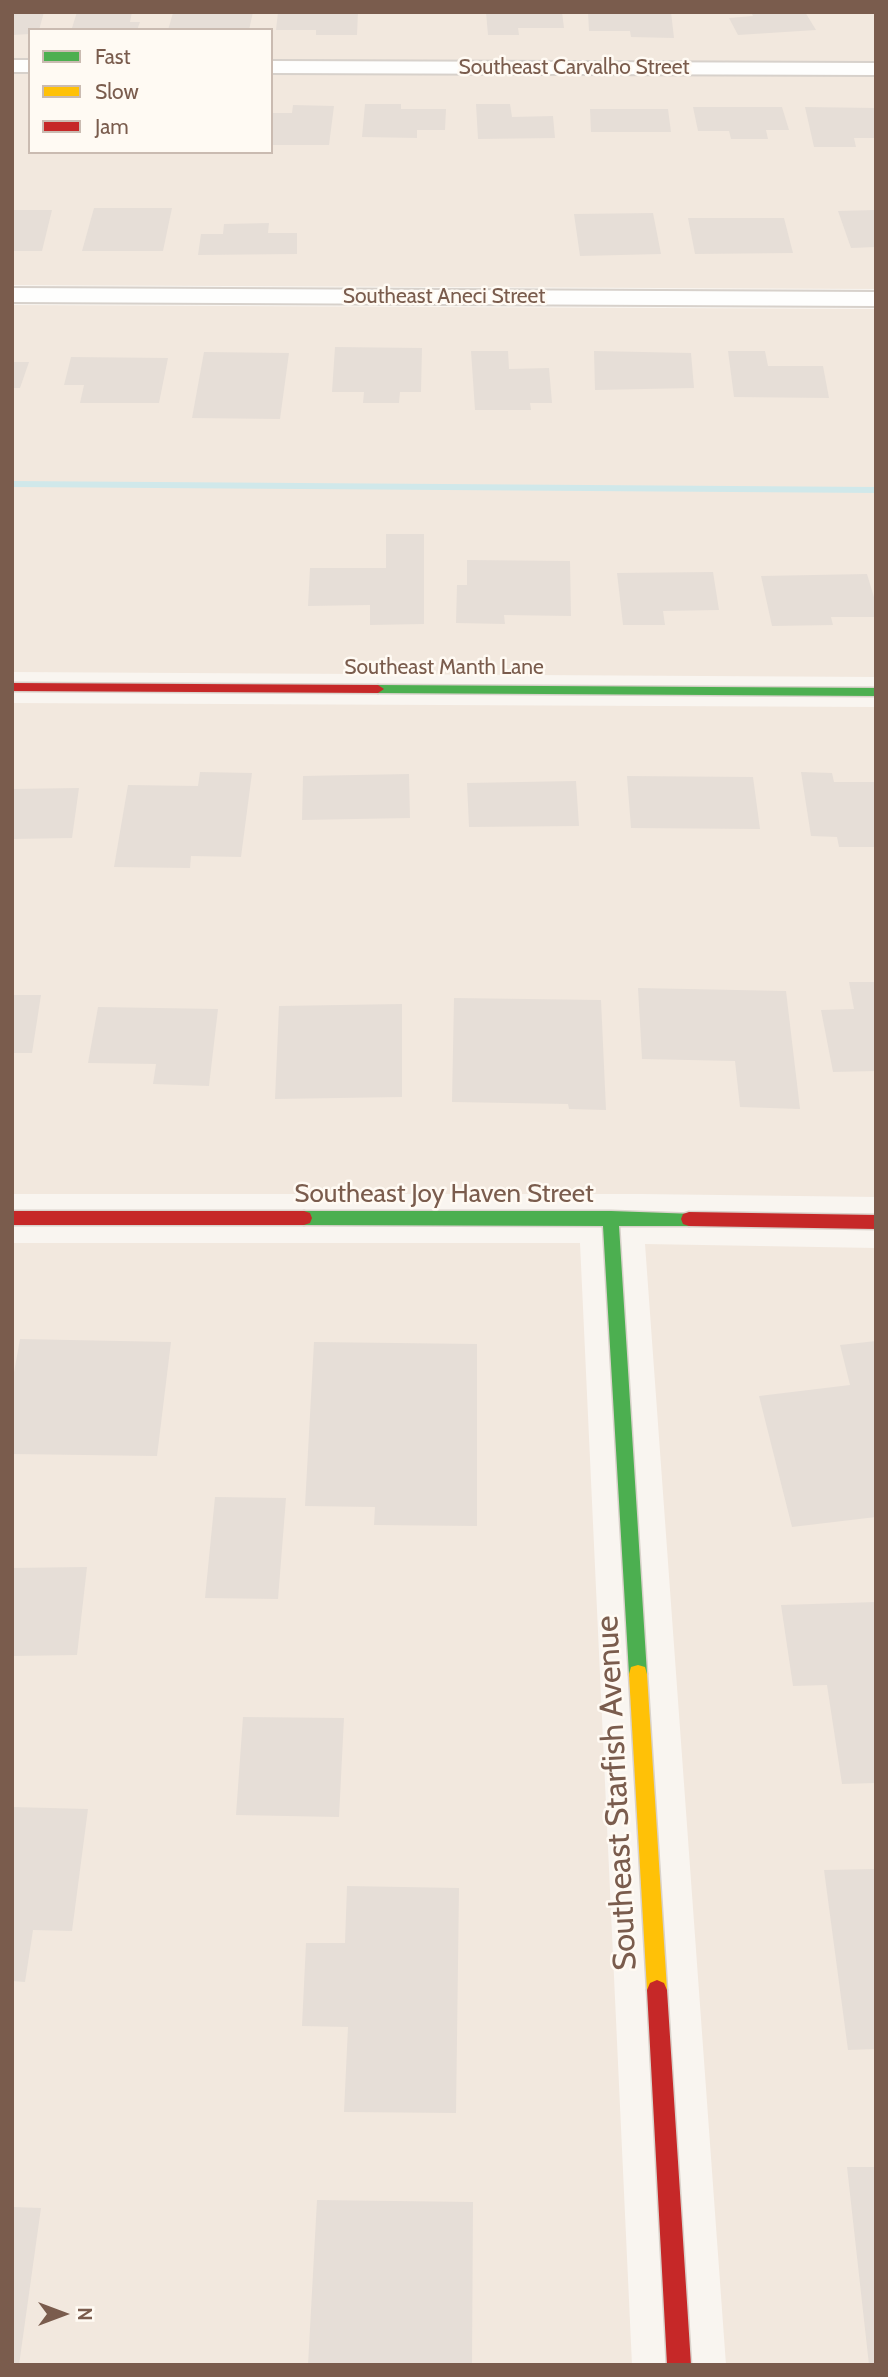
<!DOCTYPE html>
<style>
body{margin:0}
#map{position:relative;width:888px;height:2377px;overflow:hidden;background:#f9f5f0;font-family:Cabin,sans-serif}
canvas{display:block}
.frame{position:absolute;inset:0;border:14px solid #7a5c4d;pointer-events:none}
.legend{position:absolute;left:28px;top:28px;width:245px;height:126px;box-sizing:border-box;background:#fffaf3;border:2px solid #cabbb1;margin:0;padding:9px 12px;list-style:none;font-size:21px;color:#7a5c4d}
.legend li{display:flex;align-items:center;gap:14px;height:35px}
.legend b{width:35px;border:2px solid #cabbb1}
.north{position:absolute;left:28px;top:2279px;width:70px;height:70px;-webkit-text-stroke:5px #fffaf3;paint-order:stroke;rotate:90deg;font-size:19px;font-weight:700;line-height:28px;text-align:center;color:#7a5c4d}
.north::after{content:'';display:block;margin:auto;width:24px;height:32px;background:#7a5c4d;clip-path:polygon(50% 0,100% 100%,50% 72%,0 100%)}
</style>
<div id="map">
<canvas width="888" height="2377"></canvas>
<div class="frame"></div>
<ul class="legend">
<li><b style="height:9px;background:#4caf50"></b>Fast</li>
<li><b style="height:9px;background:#ffc107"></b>Slow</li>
<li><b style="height:9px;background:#c62828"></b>Jam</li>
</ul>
<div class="north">N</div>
</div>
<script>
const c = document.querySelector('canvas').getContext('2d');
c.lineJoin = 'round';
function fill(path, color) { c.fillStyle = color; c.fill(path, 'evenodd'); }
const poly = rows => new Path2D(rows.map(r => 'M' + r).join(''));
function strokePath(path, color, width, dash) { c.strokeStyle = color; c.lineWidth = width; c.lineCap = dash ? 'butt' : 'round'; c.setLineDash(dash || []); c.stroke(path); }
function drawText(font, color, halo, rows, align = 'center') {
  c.font = font + ' Cabin,sans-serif'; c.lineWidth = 5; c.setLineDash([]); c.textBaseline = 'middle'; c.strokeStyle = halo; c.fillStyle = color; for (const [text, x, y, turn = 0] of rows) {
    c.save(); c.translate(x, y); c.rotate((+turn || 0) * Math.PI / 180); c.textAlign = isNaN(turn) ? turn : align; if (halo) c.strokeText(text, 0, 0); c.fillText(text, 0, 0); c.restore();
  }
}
const residential = poly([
 [12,12,876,12,876,62,271,60,271,30,30,30,30,59,12,59],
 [12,73,30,73,30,152,271,152,271,74,876,76,876,289,12,285],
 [12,305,876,309,876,677,12,672],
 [12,703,876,707,876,1197,641,1194,12,1194],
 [12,1243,580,1243,632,2365,12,2365],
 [645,1244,876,1248,876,2365,726,2365]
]);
const stream = poly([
 [12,481,876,487,876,493,12,487,12,481]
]);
const building = poly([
 [12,12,44,12,39,30,30,30,30,34,12,35],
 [77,12,132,12,130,22,140,22,137,30,72,28],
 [206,12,253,12,249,30,168,30,173,13],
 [278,12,358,12,357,35,316,35,316,30,276,30],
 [486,12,562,12,564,28,518,28,519,35,488,35],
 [588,12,671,12,674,38,631,37,630,31,589,31],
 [751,12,805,12,816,30,738,35,729,18,753,16],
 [365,104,401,104,401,109,446,109,445,130,417,130,417,138,362,137],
 [476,104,510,104,512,117,553,116,555,138,478,139],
 [293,105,334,106,329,145,271,145,271,113,292,113],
 [693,107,782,107,789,130,766,130,768,139,731,139,729,131,698,131],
 [805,107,876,108,876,138,854,138,856,147,814,147],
 [590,109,668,109,671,132,591,132],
 [94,208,172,208,163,251,82,251],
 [12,210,52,210,42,251,12,251],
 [876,210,876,247,851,248,838,211],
 [653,213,661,254,580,256,574,214],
 [688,218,784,218,793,253,695,254],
 [269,223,268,233,297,233,297,254,198,255,201,234,223,234,224,224],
 [335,347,422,348,421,392,400,392,399,403,363,403,364,392,332,392],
 [471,351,508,351,509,369,549,368,552,403,530,403,531,410,475,410],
 [594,351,691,353,694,388,595,390],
 [728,351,765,351,768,366,823,366,829,398,734,397],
 [204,352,289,353,280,419,192,418],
 [71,357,168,358,159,403,80,403,84,385,64,385],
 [12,362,29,362,20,388,12,388],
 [386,534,424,534,424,624,370,625,370,605,308,606,310,568,386,568],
 [467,560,570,561,571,616,504,615,505,624,456,623,457,585,467,585],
 [713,572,719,610,663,611,665,625,623,625,617,573],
 [867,574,876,604,876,617,831,617,833,625,772,626,761,576],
 [200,772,252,773,241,857,191,856,190,868,114,867,128,785,198,786],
 [801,772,832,773,834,782,876,782,876,847,839,847,837,837,811,836],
 [409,774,410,818,302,820,303,776],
 [627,776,753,777,760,829,631,828],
 [576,781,579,826,469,827,467,783],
 [79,788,72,838,12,839,12,789],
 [849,982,876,982,876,1071,833,1072,821,1010,854,1009],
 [638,988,786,991,800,1109,740,1107,735,1061,642,1059],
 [12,995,41,995,32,1053,12,1053],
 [454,998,601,1000,606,1110,569,1109,568,1104,452,1102],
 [402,1004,402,1097,275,1099,279,1006],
 [98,1007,218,1009,209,1086,153,1084,156,1064,88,1063],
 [20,1339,171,1342,157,1456,12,1454,12,1384],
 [876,1341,876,1517,792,1527,759,1396,850,1385,840,1345],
 [314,1342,477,1344,477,1526,374,1525,375,1507,305,1506],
 [215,1497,286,1498,278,1599,205,1598],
 [87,1567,77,1655,12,1656,12,1568],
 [876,1602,876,1783,842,1784,827,1685,793,1686,781,1605],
 [243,1717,344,1718,339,1817,236,1815],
 [12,1807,88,1809,72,1931,33,1930,25,1982,12,1981],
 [876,1869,876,2049,848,2050,824,1870],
 [347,1886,459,1888,456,2113,344,2112,348,2027,302,2026,306,1943,345,1943],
 [847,2167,876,2167,876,2365,869,2365],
 [317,2200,473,2202,472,2365,308,2365],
 [12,2207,41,2208,19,2365,12,2365]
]);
const street = poly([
 [12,60,30,60,30,72,12,72,12,60],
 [271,61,876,63,876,75,271,73,271,61],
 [12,288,876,292,876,306,12,302,12,288]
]);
const fast = poly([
 [378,685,876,688,876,696,378,693,372,689,378,685],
 [304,1211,611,1211,695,1214,697,1219,695,1224,689,1226,619,1226,647,1674,645,1681,638,1683,631,1681,629,1674,603,1226,304,1225,298,1223,296,1218,298,1213,304,1211]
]);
const slow = poly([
 [638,1665,645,1667,647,1674,667,1990,664,1997,657,2000,650,1997,647,1990,629,1674,631,1667,638,1665]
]);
const jam = poly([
 [12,683,378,685,384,689,378,693,12,691,12,683],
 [12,1211,304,1211,310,1213,312,1218,310,1223,304,1225,12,1225,12,1211],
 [689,1212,876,1215,876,1229,689,1226,683,1224,681,1219,683,1214,689,1212],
 [657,1980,664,1983,667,1990,691,2365,667,2365,647,1990,650,1983,657,1980]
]);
const farStreetnames = [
 ["Southeast Carvalho Street",574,68],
 ["Southeast Aneci Street",444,297],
 ["Southeast Manth Lane",444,668]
];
const streetNames = [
 ["Southeast Joy Haven Street",444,1194]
];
const nearStreetnames = [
 ["Southeast Starfish Avenue",617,1793,-93]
];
fill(residential, '#f2e8de');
fill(stream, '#d0e8ea');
fill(building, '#e6ded7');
strokePath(street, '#d7d1cb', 4);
strokePath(fast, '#d9d2cb', 3);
strokePath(slow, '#d9d2cb', 3);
strokePath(jam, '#d9d2cb', 3);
fill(street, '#fefefd');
fill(fast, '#4caf50');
fill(slow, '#ffc107');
fill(jam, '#c62828');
drawText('21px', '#7a5c4d', '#fffaf3', farStreetnames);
drawText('26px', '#7a5c4d', '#fffaf3', streetNames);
drawText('32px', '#7a5c4d', '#fffaf3', nearStreetnames);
</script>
